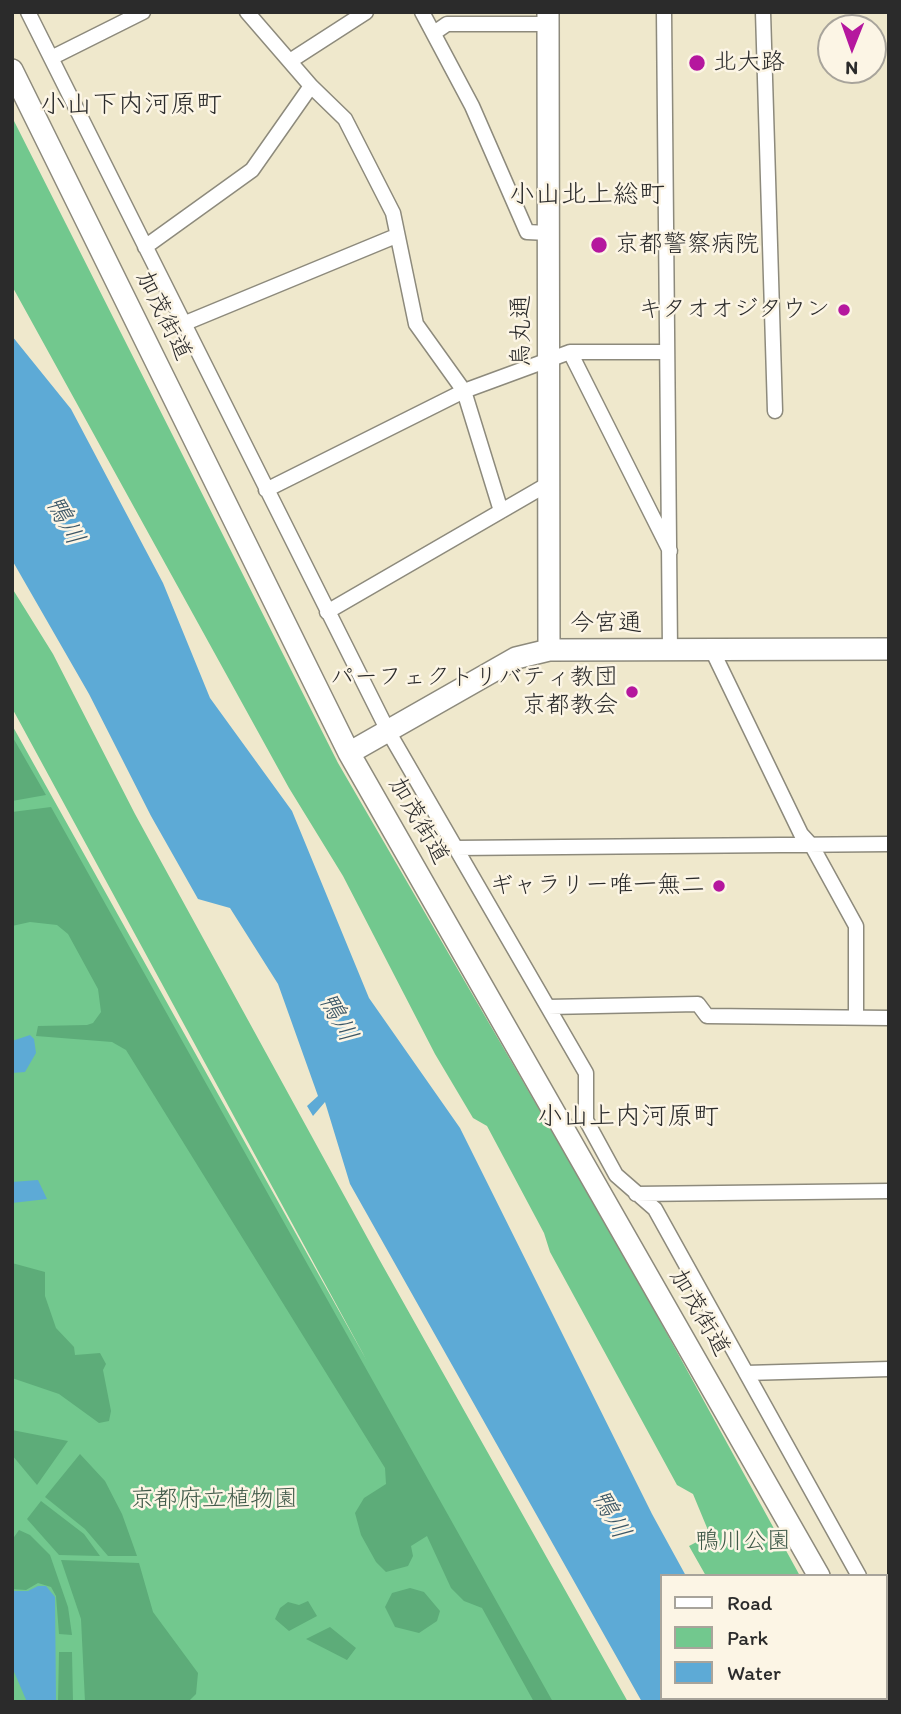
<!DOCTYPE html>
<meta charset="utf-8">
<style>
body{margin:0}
#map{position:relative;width:901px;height:1714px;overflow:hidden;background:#efe8cc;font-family:Itim,sans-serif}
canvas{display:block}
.frame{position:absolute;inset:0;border:14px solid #2b2b2b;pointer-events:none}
.legend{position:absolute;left:660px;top:1574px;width:228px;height:126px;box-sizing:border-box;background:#fcf5e5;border:2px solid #a8a49b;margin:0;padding:9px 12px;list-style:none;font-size:21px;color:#2b2b2b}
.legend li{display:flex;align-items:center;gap:14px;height:35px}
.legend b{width:35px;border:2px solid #a8a49b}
.north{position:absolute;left:817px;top:14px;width:70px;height:70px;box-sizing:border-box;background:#fcf5e5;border:2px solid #a8a49b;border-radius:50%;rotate:181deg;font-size:19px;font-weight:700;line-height:28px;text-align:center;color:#2b2b2b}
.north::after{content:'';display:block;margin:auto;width:24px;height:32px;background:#b5179e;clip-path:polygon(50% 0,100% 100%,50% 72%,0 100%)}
</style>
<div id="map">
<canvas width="901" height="1714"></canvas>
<div class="frame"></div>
<ul class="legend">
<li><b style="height:9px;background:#fff"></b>Road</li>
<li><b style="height:19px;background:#72c88e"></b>Park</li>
<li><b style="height:19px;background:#5daad6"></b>Water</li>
</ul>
<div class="north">N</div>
</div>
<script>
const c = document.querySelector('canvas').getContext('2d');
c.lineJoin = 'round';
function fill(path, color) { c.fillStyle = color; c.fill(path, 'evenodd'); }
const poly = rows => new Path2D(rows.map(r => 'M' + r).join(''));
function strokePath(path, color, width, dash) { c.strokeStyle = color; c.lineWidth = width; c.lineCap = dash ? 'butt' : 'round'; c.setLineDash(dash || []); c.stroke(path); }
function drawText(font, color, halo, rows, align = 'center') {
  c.font = font + ' Itim,"Klee One",sans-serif'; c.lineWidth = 5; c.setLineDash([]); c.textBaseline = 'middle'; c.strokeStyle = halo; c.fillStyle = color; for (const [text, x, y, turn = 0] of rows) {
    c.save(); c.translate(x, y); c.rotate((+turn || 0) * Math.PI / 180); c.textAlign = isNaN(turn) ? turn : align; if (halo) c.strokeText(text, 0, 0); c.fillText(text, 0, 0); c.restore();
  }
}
const green = poly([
 [12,117,338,763,626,1259,800,1576,706,1576,689,1546,710,1535,693,1494,677,1485,550,1252,544,1233,487,1126,473,1118,435,1054,343,876,289,788,12,286],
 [12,588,53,654,135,814,379,1259,628,1702,12,1702,12,725,367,1361,12,708]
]);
const forest = poly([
 [12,736,46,795,12,801],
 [51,807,553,1702,534,1702,482,1608,464,1601,451,1588,427,1536,411,1546,413,1556,408,1566,386,1572,376,1562,361,1535,355,1513,364,1498,386,1484,385,1468,126,1050,112,1042,36,1036,38,1026,87,1025,93,1023,101,1012,98,989,68,934,57,925,30,922,12,926,12,812],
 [12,1263,45,1272,45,1296,56,1328,74,1347,75,1355,100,1353,106,1364,103,1370,111,1411,109,1421,99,1423,59,1394,12,1378],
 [12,1430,68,1441,37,1485,12,1455],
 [80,1454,105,1481,122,1514,137,1556,108,1556,85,1529,45,1497],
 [41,1501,84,1534,100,1556,59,1555,27,1519],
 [19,1530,30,1535,50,1555,68,1607,72,1635,59,1634,56,1596,51,1587,38,1583,26,1590,12,1589,12,1540],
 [61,1560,139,1563,153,1612,198,1673,196,1694,188,1702,85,1702,81,1619],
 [410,1588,424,1592,440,1611,437,1621,419,1633,395,1627,385,1607,392,1593],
 [308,1601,317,1616,289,1631,275,1619,280,1608,288,1602,299,1605],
 [330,1627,356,1648,347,1660,306,1639],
 [59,1652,72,1652,73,1702,58,1702]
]);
const water = poly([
 [12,336,71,409,163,583,210,698,292,811,369,998,460,1128,652,1514,686,1576,661,1576,661,1698,753,1698,755,1702,642,1702,350,1184,325,1102,313,1116,307,1106,318,1096,278,984,230,908,198,899,151,816,89,694,12,560],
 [30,1035,34,1039,36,1053,25,1072,12,1073,12,1041],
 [38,1180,47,1199,12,1203,12,1182],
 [38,1586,46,1586,55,1597,56,1702,27,1702,12,1667,12,1591,28,1591]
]);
const street = poly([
 [28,12,388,731,586,1073,586,1120,616,1175,655,1209,859,1576],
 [247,12,311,86,345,119,393,213,416,324,464,391,570,352,670,551],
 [422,12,472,106,527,232,548,233],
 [664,12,670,650],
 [763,12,775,411],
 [434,33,447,24,548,24],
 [51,58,143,12],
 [290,61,366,12],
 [145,247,252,170,311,86],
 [183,324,396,236],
 [570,352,666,352],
 [266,490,464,391,501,511],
 [327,612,548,484],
 [712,650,801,834,812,846,856,926,856,1017],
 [455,848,889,844],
 [548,1007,698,1004,707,1016,889,1018],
 [636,1194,889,1191],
 [746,1373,889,1369],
 [885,1623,889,1630]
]);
const secondary = poly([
 [548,12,549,650],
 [12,70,349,753,819,1576],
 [349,753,516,658,549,650,889,649],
 [885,1693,889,1699]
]);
const markers = [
 [697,63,9,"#b5179e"],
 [599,245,9,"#b5179e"],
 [844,310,7,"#b5179e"],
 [632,692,7,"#b5179e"],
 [719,886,7,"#b5179e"]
];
const poiNames = [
 ["北大路",713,63,"left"],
 ["京都警察病院",615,245,"left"],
 ["キタオオジタウン",830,310],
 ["パーフェクトリバティ教団",618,678],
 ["京都教会",618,706],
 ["ギャラリー唯一無二",705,886]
];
const streetNames = [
 ["加茂街道",163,316,64],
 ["烏丸通",522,331,-90],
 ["今宮通",606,624],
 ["加茂街道",418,821,60],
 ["加茂街道",699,1313,60]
];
const parkNames = [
 ["京都府立植物園",214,1500],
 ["鴨川公園",743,1542]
];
const neighbourhoodNames = [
 ["小山下内河原町",131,105],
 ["小山北上総町",587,195],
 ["小山上内河原町",628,1117]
];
const waterNames = [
 ["鴨川",64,521,61],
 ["鴨川",337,1018,61],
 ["鴨川",610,1515,61]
];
fill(green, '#72c88e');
fill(forest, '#5dac79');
fill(water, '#5daad6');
strokePath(street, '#8d8a7c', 17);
strokePath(secondary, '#8d8a7c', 24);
strokePath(street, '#fff', 14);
strokePath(secondary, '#fff', 21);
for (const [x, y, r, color] of markers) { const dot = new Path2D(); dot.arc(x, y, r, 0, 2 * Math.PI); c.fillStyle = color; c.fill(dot); strokePath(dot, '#fcf5e5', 2.5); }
drawText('24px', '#2b2b2b', '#fcf5e5', poiNames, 'right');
drawText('24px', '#2b2b2b', '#fcf5e5', streetNames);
drawText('24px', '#405a49', '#fcf5e5', parkNames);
drawText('26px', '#2b2b2b', '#fcf5e5', neighbourhoodNames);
drawText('italic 26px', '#3c5767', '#fcf5e5', waterNames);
</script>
